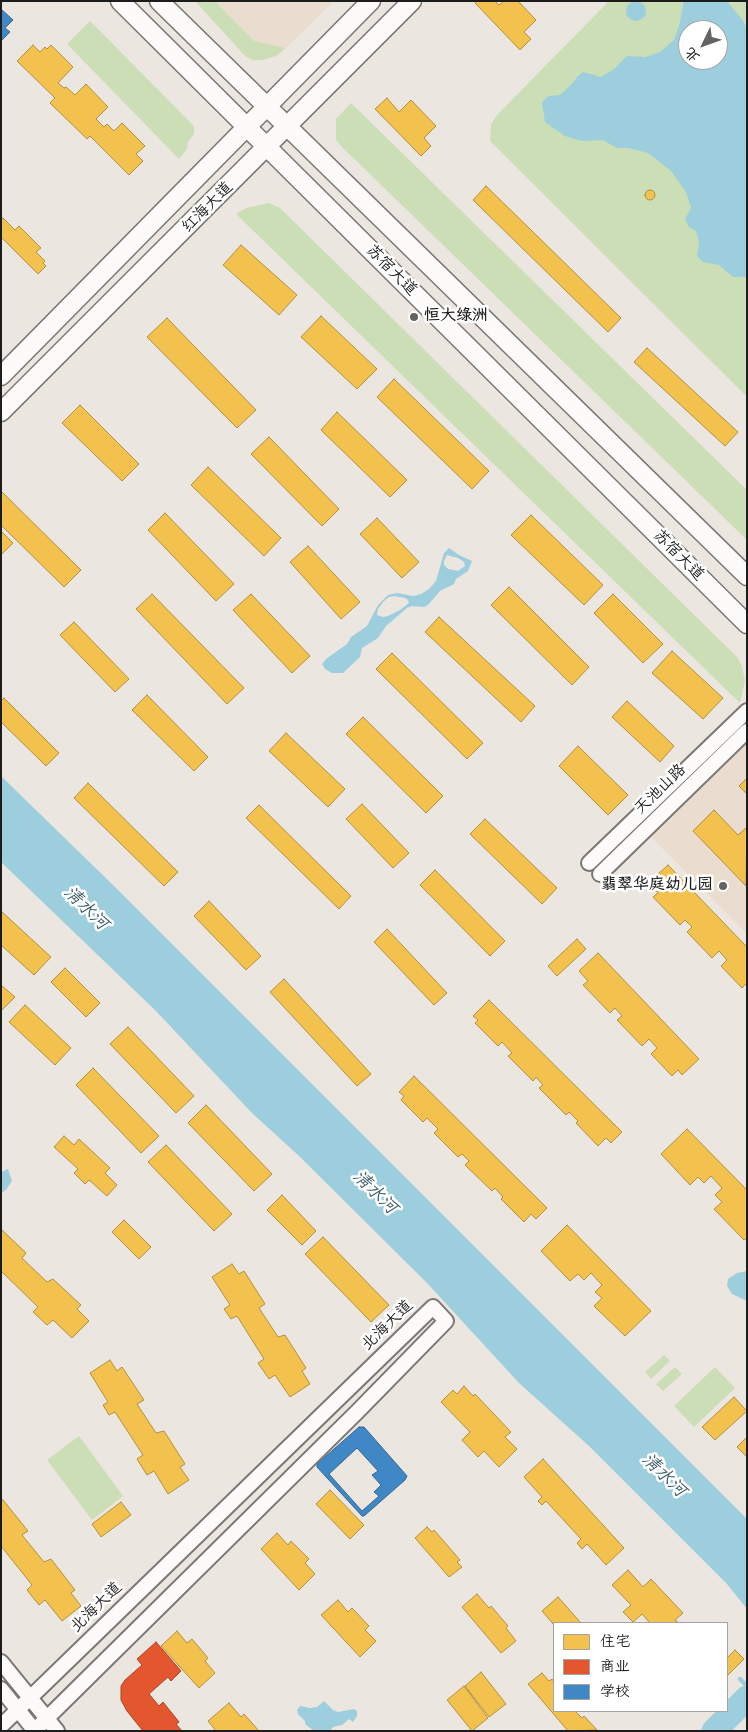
<!DOCTYPE html>
<meta charset="utf-8">
<style>
body{margin:0}
#map{position:relative;width:748px;height:1732px;overflow:hidden;background:#ece6e0;font-family:"Architects Daughter","LXGW WenKai TC",sans-serif}
canvas{display:block}
.frame{position:absolute;inset:0;border:2px solid #1c1c1c;pointer-events:none}
.legend{position:absolute;left:553px;top:1622px;width:175px;height:90px;box-sizing:border-box;background:#fff;border:1px solid #a4a4a4;margin:0;padding:6px 9px;list-style:none;font-size:15px;color:#1c1c1c}
.legend li{display:flex;align-items:center;gap:10px;height:25px}
.legend b{width:25px;border:1px solid #a4a4a4}
.north{position:absolute;left:678px;top:20px;width:50px;height:50px;box-sizing:border-box;background:#fff;border:1px solid #a4a4a4;border-radius:50%;rotate:228deg;font-size:14px;font-weight:700;line-height:20px;text-align:center;color:#1c1c1c}
.north::after{content:'';display:block;margin:auto;width:18px;height:22px;background:#656361;clip-path:polygon(50% 0,100% 100%,50% 72%,0 100%)}
</style>
<div id="map">
<canvas width="748" height="1732"></canvas>
<div class="frame"></div>
<ul class="legend">
<li><b style="height:14px;background:#f2c14e"></b>住宅</li>
<li><b style="height:14px;background:#e4572e"></b>商业</li>
<li><b style="height:14px;background:#3f88c5"></b>学校</li>
</ul>
<div class="north">北</div>
</div>
<script>
const c = document.querySelector('canvas').getContext('2d');
c.lineJoin = 'round';
function fill(path, color) { c.fillStyle = color; c.fill(path, 'evenodd'); }
const poly = rows => new Path2D(rows.map(r => 'M' + r).join(''));
function strokePath(path, color, width, dash) { c.strokeStyle = color; c.lineWidth = width; c.lineCap = dash ? 'butt' : 'round'; c.setLineDash(dash || []); c.stroke(path); }
function drawText(font, color, halo, rows, align = 'center') {
  c.font = font + ' "Architects Daughter","LXGW WenKai TC",sans-serif'; c.lineWidth = 5; c.setLineDash([]); c.textBaseline = 'middle'; c.strokeStyle = halo; c.fillStyle = color; for (const [text, x, y, turn = 0] of rows) {
    c.save(); c.translate(x, y); c.rotate((+turn || 0) * Math.PI / 180); c.textAlign = isNaN(turn) ? turn : align; if (halo) c.strokeText(text, 0, 0); c.fillText(text, 0, 0); c.restore();
  }
}
const built = poly([
 [215,1,334,1,286,48,254,41],
 [747,743,747,934,651,837]
]);
const green = poly([
 [195,1,215,1,254,41,286,48,276,56,263,60,253,60,245,56],
 [609,1,747,1,747,397,490,141,491,124,497,115],
 [688,30,718,30,718,60,688,60],
 [90,21,194,126,194,134,188,142,187,149,179,159,67,44],
 [351,103,747,490,747,540,342,147,336,140,336,119],
 [269,203,280,208,738,658,742,666,745,681,740,703,236,214,246,208],
 [664,1355,670,1361,651,1379,645,1372],
 [675,1367,682,1374,663,1391,656,1384],
 [715,1367,735,1388,694,1427,674,1406],
 [79,1436,123,1496,92,1520,47,1460]
]);
const water = poly([
 [684,1,727,1,744,22,747,29,747,277,733,277,719,265,703,262,697,256,699,242,696,231,689,227,685,219,691,208,686,192,671,171,648,153,628,148,617,148,603,140,582,141,565,136,545,122,542,102,549,96,560,95,572,84,578,76,583,72,601,77,614,69,627,56,645,57,660,52,674,40,679,26],
 [688,30,718,30,718,60,688,60],
 '626 11a10 10 0 1 1 20 0a10 10 0 1 1-20 0Z',
 [449,548,459,555,472,561,468,571,456,579,454,584,440,591,428,605,424,607,412,606,407,608,386,626,378,638,362,648,360,657,343,673,332,673,325,669,322,664,326,659,347,644,351,637,367,626,378,605,388,595,397,593,413,596,421,594,429,589,436,581,444,553],
 [447,555,458,558,464,562,465,566,458,571,448,569,444,565,444,561],
 [394,596,405,598,408,600,409,603,400,610,388,616,383,617,377,615,378,609,383,602,389,597],
 [1,776,114,886,747,1519,747,1609,727,1584,589,1446,519,1383,427,1283,298,1155,252,1113,155,1010,1,862],
 [8,1169,12,1181,6,1190,1,1193,1,1172],
 [747,1271,747,1301,732,1294,727,1286,728,1279,737,1273],
 [324,1701,333,1710,338,1712,354,1709,357,1711,357,1716,353,1722,349,1719,342,1725,333,1727,330,1731,314,1731,305,1724,305,1721,298,1714,297,1710,300,1706,310,1708,317,1707]
]);
const homes = poly([
 [476,1,495,1,499,5,504,1,518,1,536,20,524,32,531,39,520,50,475,3,476,1],
 [33,45,40,52,45,47,47,49,51,45,73,67,58,83,64,88,66,87,75,95,86,84,108,107,96,119,104,127,107,124,114,131,122,123,145,146,136,154,143,161,129,175,90,136,87,139,50,103,55,98,17,61,33,45],
 [387,98,399,112,411,100,436,126,424,138,431,146,421,156,375,109,387,98],
 [486,186,621,318,608,332,473,200,486,186],
 '645 195a5 5 0 1 1 10 0a5 5 0 1 1-10 0Z',
 [3,218,15,230,19,226,41,248,36,252,45,261,43,263,46,266,38,274,1,237,1,220,3,218],
 [241,245,297,295,279,315,223,265,241,245],
 [321,316,377,369,357,389,301,337,321,316],
 [167,318,256,410,237,428,147,337,167,318],
 [647,348,738,432,725,446,634,362,647,348],
 [394,379,489,471,472,489,377,397,394,379],
 [80,405,139,464,122,481,62,423,80,405],
 [337,412,407,480,390,497,321,430,337,412],
 [269,437,339,509,322,526,251,454,269,437],
 [208,467,281,538,264,556,191,485,208,467],
 [1,491,81,570,64,587,1,525,1,491],
 [165,513,234,584,216,601,148,530,165,513],
 [531,515,603,585,584,605,511,535,531,515],
 [377,518,419,562,402,578,360,534,377,518],
 [1,531,13,543,1,555,1,531],
 [308,546,360,602,341,619,290,562,308,546],
 [509,587,589,667,572,685,491,605,509,587],
 [152,594,244,688,227,704,136,609,152,594],
 [251,594,310,656,292,673,233,610,251,594],
 [613,594,663,644,643,663,594,613,613,594],
 [439,617,535,706,521,722,425,632,439,617],
 [74,622,129,679,115,692,60,635,74,622],
 [672,651,723,698,703,719,652,673,672,651],
 [392,653,483,743,467,759,376,669,392,653],
 [147,695,208,757,194,771,132,710,147,695],
 [4,698,59,753,46,766,1,722,1,701,4,698],
 [627,701,674,746,660,762,612,717,627,701],
 [363,717,443,796,426,813,346,734,363,717],
 [286,733,345,789,328,807,269,751,286,733],
 [578,746,628,795,608,815,559,766,578,746],
 [747,778,747,794,739,786,747,778],
 [88,783,178,872,164,886,74,798,88,783],
 [362,804,409,853,393,868,346,819,362,804],
 [259,805,351,896,339,909,246,818,259,805],
 [714,810,738,835,747,827,746,886,693,831,714,810],
 [485,819,557,888,542,904,470,834,485,819],
 [668,865,747,947,747,983,742,988,721,966,727,960,719,951,712,958,687,932,692,927,685,920,680,925,653,897,658,893,648,883,668,865],
 [435,870,505,941,490,956,420,885,435,870],
 [209,901,261,956,246,970,194,916,209,901],
 [1,911,51,957,34,975,1,945,1,911],
 [387,929,447,993,434,1005,374,942,387,929],
 [577,939,586,949,557,976,548,966,577,939],
 [598,953,699,1059,682,1075,678,1070,672,1076,651,1054,657,1048,649,1039,642,1046,617,1020,622,1016,615,1008,610,1013,583,985,588,981,579,971,598,953],
 [65,968,100,1003,86,1017,51,982,65,968],
 [284,979,371,1074,357,1086,270,992,284,979],
 [1,985,15,997,1,1011,1,985],
 [489,1000,622,1132,611,1143,606,1138,598,1146,576,1123,578,1121,569,1112,566,1115,539,1088,543,1085,536,1077,533,1081,508,1056,512,1053,502,1042,498,1046,475,1023,478,1020,473,1016,489,1000],
 [25,1005,71,1048,55,1065,9,1022,25,1005],
 [128,1027,194,1096,176,1113,110,1044,128,1027],
 [93,1068,159,1136,141,1153,76,1085,93,1068],
 [414,1076,547,1208,536,1219,531,1214,524,1222,501,1199,503,1197,495,1188,492,1191,465,1165,469,1161,462,1154,458,1157,434,1133,438,1129,427,1118,423,1122,401,1100,404,1096,399,1092,414,1076],
 [206,1105,272,1174,254,1191,188,1123,206,1105],
 [687,1129,747,1190,747,1238,744,1240,714,1209,722,1202,715,1195,722,1188,711,1176,704,1183,698,1177,690,1185,661,1154,687,1129],
 [64,1136,74,1145,79,1139,110,1168,105,1173,117,1185,107,1196,89,1180,85,1184,74,1173,78,1169,54,1147,64,1136],
 [166,1145,232,1214,214,1231,148,1162,166,1145],
 [282,1195,316,1231,302,1245,267,1210,282,1195],
 [124,1220,151,1247,139,1259,112,1232,124,1220],
 [567,1225,651,1311,625,1336,594,1306,602,1298,595,1292,602,1285,591,1273,584,1280,578,1274,570,1281,541,1251,567,1225],
 [1,1229,26,1253,22,1258,47,1282,53,1279,81,1305,77,1309,89,1321,72,1338,53,1320,47,1325,33,1312,38,1307,1,1271,1,1229],
 [323,1237,389,1305,371,1322,305,1254,323,1237],
 [232,1264,239,1274,244,1271,265,1304,259,1308,278,1337,285,1335,306,1368,302,1371,310,1384,290,1397,275,1375,269,1379,258,1363,264,1359,237,1316,231,1319,224,1309,230,1305,212,1277,232,1264],
 [110,1360,117,1371,122,1367,144,1400,137,1404,156,1433,164,1431,185,1464,180,1467,189,1480,168,1494,154,1471,147,1475,137,1459,143,1455,115,1412,109,1415,103,1405,108,1402,90,1373,110,1360],
 [464,1386,473,1396,475,1394,511,1432,505,1437,517,1449,499,1467,484,1451,478,1457,462,1440,470,1432,441,1402,453,1390,457,1394,464,1386],
 [734,1397,747,1411,715,1440,702,1427,734,1397],
 [747,1437,747,1457,737,1447,747,1437],
 [543,1459,624,1548,606,1565,587,1544,582,1549,577,1543,581,1539,546,1501,542,1505,538,1501,542,1497,524,1477,543,1459],
 [330,1490,364,1525,350,1539,316,1504,330,1490],
 [3,1500,28,1531,22,1535,44,1562,51,1559,75,1590,71,1593,81,1606,62,1621,45,1600,39,1605,27,1590,32,1585,1,1546,1,1501,3,1500],
 [121,1502,131,1515,101,1537,92,1524,121,1502],
 [427,1527,432,1532,434,1530,460,1560,457,1562,462,1567,449,1577,415,1538,427,1527],
 [277,1533,288,1545,291,1541,309,1559,305,1563,315,1574,299,1590,261,1549,277,1533],
 [628,1570,643,1587,651,1579,683,1613,675,1620,679,1623,650,1623,642,1614,633,1622,623,1612,631,1605,612,1585,628,1570],
 [477,1594,489,1608,491,1606,508,1626,506,1628,516,1641,501,1653,462,1607,477,1594],
 [558,1597,581,1623,554,1623,554,1625,542,1611,558,1597],
 [338,1600,348,1612,352,1608,369,1626,365,1630,376,1641,360,1657,321,1615,338,1600],
 [177,1631,187,1643,192,1639,208,1658,205,1661,215,1673,199,1688,161,1646,177,1631],
 [735,1650,744,1659,727,1676,727,1658,735,1650],
 [481,1672,506,1704,489,1717,465,1686,481,1672],
 [542,1673,549,1681,552,1679,554,1682,554,1711,575,1711,582,1718,584,1716,597,1730,568,1731,528,1684,542,1673],
 [464,1686,488,1718,472,1731,447,1700,464,1686],
 [229,1703,241,1717,244,1714,259,1731,216,1731,208,1721,229,1703]
]);
const shops = poly([
 [156,1642,181,1671,171,1681,168,1677,149,1694,159,1706,163,1702,179,1722,176,1724,182,1731,143,1731,127,1711,121,1700,121,1686,125,1680,142,1665,137,1659,156,1642]
]);
const schools = poly([
 [1,9,13,20,5,28,10,32,1,41,1,9],
 [359,1427,364,1427,407,1476,405,1480,364,1516,362,1516,317,1467,317,1464,359,1427],
 [357,1448,378,1471,372,1475,381,1485,374,1492,379,1496,362,1511,329,1474,357,1448]
]);
const stream = poly([
 [740,1679,747,1686]
]);
const river = poly([
 [714,1731,747,1698]
]);
const minor = poly([
 [589,863,747,711],
 [600,874,747,731],
 [1,1662,57,1731],
 [1,1689,35,1731],
 [1,1726,433,1307,446,1321,357,1412,34,1731]
]);
const major = poly([
 [120,1,747,624],
 [159,1,747,576],
 [1,376,371,1],
 [1,412,412,1]
]);
const markers = [
 [414,317,5,"#656361"],
 [723,886,5,"#656361"]
];
const streetNames = [
 ["红海大道",208,208,-45],
 ["苏宿大道",391,271,45],
 ["苏宿大道",678,556,45],
 ["天池山路",661,790,-44],
 ["北海大道",388,1326,-44],
 ["北海大道",97,1608,-44]
];
const poiNames = [
 ["恒大绿洲",424,317],
 ["翡翠华庭幼儿园",713,886,"right"]
];
const waterNames = [
 ["清水河",85,909,44],
 ["清水河",374,1193,44],
 ["清水河",663,1476,44]
];
fill(built, '#eadcce');
fill(green, '#cbdeb6');
fill(water, '#9dcedd');
fill(homes, '#f2c14e');
strokePath(homes, '#b2903f', 1);
fill(shops, '#e4572e');
strokePath(shops, '#a84529', 1);
fill(schools, '#3f88c5');
strokePath(schools, '#346892', 1);
strokePath(stream, '#9dcedd', 4.5);
strokePath(river, '#9dcedd', 25);
strokePath(minor, '#7a7774', 18);
strokePath(major, '#7a7774', 21);
strokePath(minor, '#fcfbfa', 14);
strokePath(major, '#fcfbfa', 18);
for (const [x, y, r, color] of markers) { const dot = new Path2D(); dot.arc(x, y, r, 0, 2 * Math.PI); c.fillStyle = color; c.fill(dot); strokePath(dot, '#fff', 2); }
drawText('16px', '#1c1c1c', '#fff', streetNames);
drawText('bold 16px', '#1c1c1c', '#fff', poiNames, 'left');
drawText('italic 18px', '#425f69', '#fff', waterNames);
</script>
